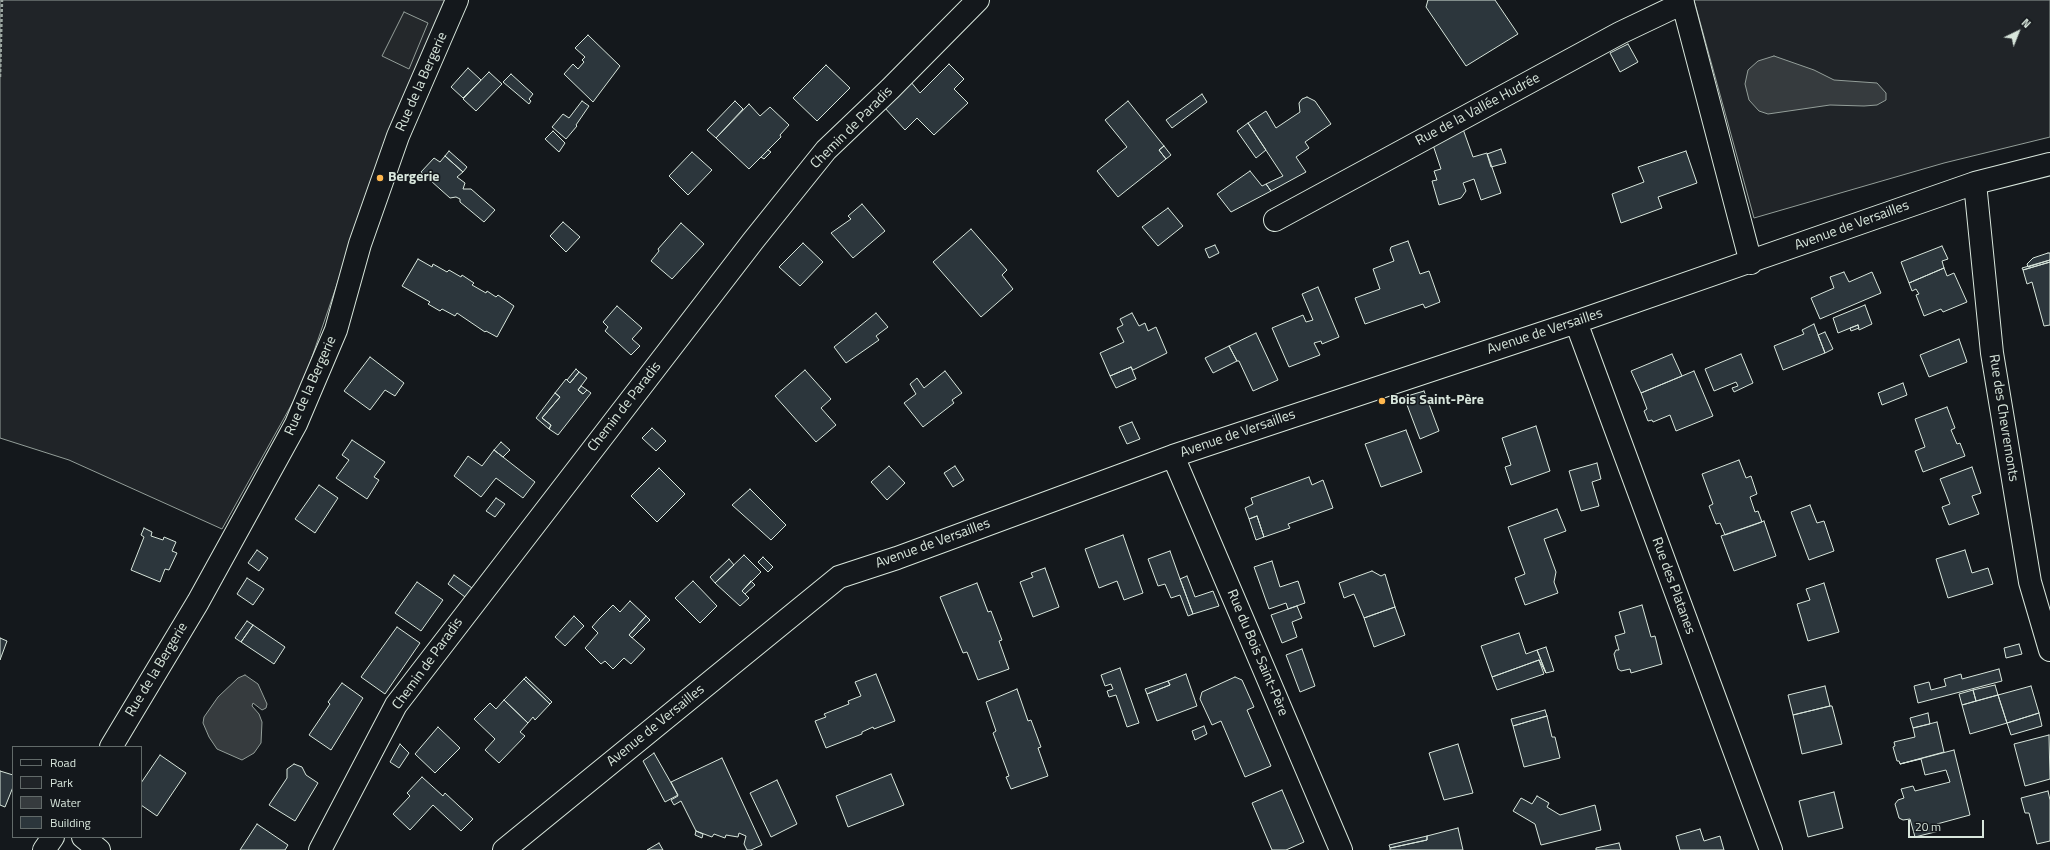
<!DOCTYPE html>
<meta charset="utf-8">
<style>
body{margin:0}
#map{position:relative;width:2050px;height:850px;overflow:hidden;background:#14181c;font-family:"Titillium Web",sans-serif}
canvas{display:block}
.legend{position:absolute;left:12px;top:746px;width:130px;height:92px;box-sizing:border-box;background:#14181c;border:1px solid #626a69;margin:0;padding:5px 7px;list-style:none;font-size:12px;color:#d8e6dc}
.legend li{display:flex;align-items:center;gap:8px;height:20px}
.legend b{width:20px;border:1px solid #626a69}
.north{position:absolute;left:1998px;top:12px;width:40px;height:40px;-webkit-text-stroke:3px #14181c;paint-order:stroke;rotate:43deg;font-size:11px;font-weight:700;line-height:16px;text-align:center;color:#d8e6dc}
.north::after{content:'';display:block;margin:auto;width:14px;height:18px;background:#d8e6dc;clip-path:polygon(50% 0,100% 100%,50% 72%,0 100%)}
.scale{position:absolute;left:1908px;top:820px;width:76px;height:18px;box-sizing:border-box;border:2px solid #d8e6dc;border-top:0;padding-left:5px;font-size:12px;line-height:14px;white-space:nowrap;color:#d8e6dc;-webkit-text-stroke:3px #14181c;paint-order:stroke}
</style>
<div id="map">
<canvas width="2050" height="850"></canvas>
<ul class="legend">
<li><b style="height:5px;background:#14181c"></b>Road</li>
<li><b style="height:11px;background:#202428"></b>Park</li>
<li><b style="height:11px;background:#363b3e"></b>Water</li>
<li><b style="height:11px;background:#2c363c"></b>Building</li>
</ul>
<div class="north">N</div>
<div class="scale">20 m</div>
</div>
<script>
const c = document.querySelector('canvas').getContext('2d');
c.lineJoin = 'round';
function fill(path, color) { c.fillStyle = color; c.fill(path, 'evenodd'); }
const poly = rows => new Path2D(rows.map(r => 'M' + r).join(''));
function strokePath(path, color, width, dash) { c.strokeStyle = color; c.lineWidth = width; c.lineCap = dash ? 'butt' : 'round'; c.setLineDash(dash || []); c.stroke(path); }
function drawText(font, color, halo, rows, align = 'center') {
  c.font = font + ' "Titillium Web",sans-serif'; c.lineWidth = 3; c.setLineDash([]); c.textBaseline = 'middle'; c.strokeStyle = halo; c.fillStyle = color; for (const [text, x, y, turn = 0] of rows) {
    c.save(); c.translate(x, y); c.rotate((+turn || 0) * Math.PI / 180); c.textAlign = isNaN(turn) ? turn : align; if (halo) c.strokeText(text, 0, 0); c.fillText(text, 0, 0); c.restore();
  }
}
const green = poly([
 [0,0,448,0,387,139,302,386,222,529,69,460,0,438,0,0],
 [1694,0,2050,0,2050,137,1944,163,1754,218,1694,0]
]);
const parking = poly([
 [404,12,428,23,409,69,382,56,404,12]
]);
const water = poly([
 [1774,56,1814,70,1834,80,1877,83,1886,93,1886,100,1877,105,1864,106,1830,105,1768,114,1759,111,1749,100,1745,84,1748,70,1758,61,1774,56],
 [245,675,258,684,267,704,266,708,262,710,253,703,252,706,259,714,262,722,261,743,254,753,242,760,217,749,209,737,203,723,204,717,218,697,238,678,245,675]
]);
const building = poly([
 [1428,0,1495,0,1518,34,1466,66,1426,7,1428,0],
 [588,35,620,66,593,102,564,74,573,64,578,69,584,62,582,60,585,57,575,48,588,35],
 [1628,44,1638,62,1620,72,1610,53,1628,44],
 [949,64,964,79,954,89,968,103,934,135,917,118,905,130,884,107,910,81,920,93,949,64],
 [826,65,850,88,817,121,793,98,826,65],
 [468,68,481,80,463,98,451,87,468,68],
 [489,72,502,84,476,111,463,99,489,72],
 [511,74,533,94,529,99,531,101,529,104,503,82,511,74],
 [1202,94,1207,102,1172,128,1166,120,1202,94],
 [1307,97,1315,101,1331,124,1305,142,1309,148,1296,157,1306,172,1271,191,1266,184,1283,176,1248,123,1266,111,1276,128,1300,112,1299,103,1302,99,1307,97],
 [582,101,589,106,576,125,577,126,566,139,552,127,563,114,569,118,582,101],
 [735,101,743,109,716,138,707,130,735,101],
 [1128,101,1164,146,1159,150,1166,159,1118,197,1097,171,1127,147,1105,120,1128,101],
 [749,104,760,116,770,107,789,125,780,135,781,137,749,169,716,138,749,104],
 [1248,123,1266,150,1256,158,1237,131,1248,123],
 [1463,129,1473,157,1487,153,1501,193,1481,200,1474,179,1463,183,1466,191,1461,198,1439,205,1432,181,1437,180,1434,171,1441,169,1433,145,1463,129],
 [553,131,565,143,559,152,545,139,553,131],
 [1164,146,1171,155,1166,159,1159,150,1164,146],
 [1501,149,1506,163,1491,167,1487,154,1501,149],
 [768,150,771,152,764,159,761,157,768,150],
 [449,151,467,167,463,172,445,156,449,151],
 [1686,151,1697,183,1658,197,1662,208,1621,223,1612,194,1644,182,1638,167,1686,151],
 [692,152,712,170,688,195,669,176,692,152],
 [445,156,463,172,457,177,465,183,463,189,471,189,495,210,484,222,460,202,460,199,456,197,450,198,421,172,434,158,440,162,445,156],
 [1250,171,1262,186,1266,184,1271,191,1231,212,1217,194,1250,171],
 [862,204,885,231,853,258,831,233,851,219,848,216,862,204],
 [1168,208,1183,226,1158,246,1142,227,1168,208],
 [563,222,580,237,566,252,550,236,563,222],
 [681,223,704,244,672,279,651,261,659,251,658,249,681,223],
 [971,229,1007,270,1002,275,1013,289,981,317,933,262,971,229],
 [1408,241,1420,274,1429,271,1440,302,1425,308,1423,304,1365,324,1355,298,1380,289,1373,269,1394,261,1390,250,1391,247,1408,241],
 [803,243,823,262,800,286,779,267,803,243],
 [1215,245,1219,253,1209,258,1205,249,1215,245],
 [1942,246,1948,259,1942,261,1944,268,1909,283,1901,262,1942,246],
 [2048,253,2050,253,2050,260,2028,267,2027,264,2033,258,2048,253],
 [418,259,432,267,433,264,447,272,449,270,461,277,462,275,474,283,472,285,486,293,487,291,496,297,498,295,514,306,497,337,486,331,485,332,457,313,455,316,442,309,440,311,428,304,430,302,402,286,418,259],
 [2050,260,2050,262,2023,270,2022,268,2050,260],
 [2050,262,2050,325,2044,326,2032,282,2027,284,2023,270,2050,262],
 [1944,268,1947,276,1954,273,1967,302,1943,312,1941,309,1924,316,1916,295,1919,294,1916,289,1912,291,1909,283,1944,268],
 [1844,272,1849,282,1872,272,1881,293,1820,319,1811,298,1834,288,1830,277,1844,272],
 [1318,287,1339,337,1322,344,1321,341,1314,343,1320,355,1289,367,1272,328,1303,315,1306,322,1313,320,1302,294,1318,287],
 [1865,305,1872,324,1859,330,1858,325,1838,333,1833,318,1865,305],
 [617,306,642,328,632,339,640,346,631,355,605,331,608,327,603,322,617,306],
 [876,313,888,327,876,336,879,340,846,363,834,347,876,313],
 [1132,313,1139,326,1145,323,1148,331,1156,327,1167,353,1133,370,1131,367,1110,376,1100,353,1124,342,1117,328,1123,325,1120,319,1132,313],
 [1814,324,1825,353,1783,370,1774,346,1804,334,1802,330,1814,324],
 [1858,325,1859,328,1851,331,1850,328,1858,325],
 [1825,332,1833,349,1825,353,1818,335,1825,332],
 [1256,333,1278,380,1253,391,1239,361,1237,361,1229,346,1256,333],
 [1959,339,1967,362,1929,377,1920,355,1959,339],
 [1229,346,1237,361,1213,373,1205,358,1229,346],
 [1672,354,1682,376,1641,393,1631,371,1672,354],
 [1741,354,1753,383,1734,392,1732,388,1738,386,1736,382,1714,391,1705,369,1741,354],
 [370,357,404,383,395,396,385,390,370,410,344,391,370,357],
 [1131,367,1136,379,1116,388,1110,376,1131,367],
 [576,369,579,372,570,383,567,380,576,369],
 [805,370,831,399,821,408,836,425,816,442,775,396,805,370],
 [945,371,962,393,952,400,954,403,923,427,904,403,916,394,910,384,917,378,924,388,945,371],
 [1694,371,1713,416,1676,431,1670,415,1653,422,1652,420,1648,421,1644,411,1647,409,1641,393,1694,371],
 [579,372,587,378,578,390,583,394,587,390,591,393,558,435,549,429,551,425,542,418,560,397,555,393,566,379,570,383,579,372],
 [1903,383,1907,395,1882,405,1878,393,1903,383],
 [581,386,587,390,583,394,578,390,581,386],
 [1424,391,1439,431,1420,439,1404,397,1424,391],
 [555,393,560,397,542,418,551,425,549,429,536,418,555,393],
 [1947,407,1955,428,1951,430,1957,444,1960,443,1965,456,1923,472,1915,451,1925,447,1915,419,1947,407],
 [1132,422,1140,439,1127,444,1119,427,1132,422],
 [1536,426,1550,471,1511,485,1505,467,1511,465,1502,438,1536,426],
 [652,428,666,441,656,451,642,438,652,428],
 [1406,430,1422,472,1381,487,1365,444,1406,430],
 [352,440,385,462,374,477,379,480,367,499,336,478,349,460,342,455,352,440],
 [501,442,510,450,503,457,494,450,501,442],
 [494,450,535,482,523,498,496,478,481,497,454,476,468,456,482,466,494,450],
 [1739,460,1746,478,1751,476,1757,494,1750,497,1755,512,1758,511,1762,522,1725,535,1720,523,1716,524,1709,506,1713,504,1702,474,1739,460],
 [1597,463,1601,479,1592,482,1599,506,1581,511,1569,471,1597,463],
 [889,466,905,483,887,500,871,482,889,466],
 [955,466,964,480,953,487,944,473,955,466],
 [1972,467,1981,493,1972,496,1979,514,1949,525,1942,507,1950,504,1940,479,1972,467],
 [659,468,685,494,657,522,631,496,659,468],
 [1309,477,1312,485,1323,480,1333,508,1288,524,1290,528,1264,537,1257,516,1249,519,1245,508,1253,504,1251,498,1309,477],
 [319,485,338,498,315,533,295,519,319,485],
 [750,489,786,525,771,540,732,505,750,489],
 [496,498,505,504,495,517,486,511,496,498],
 [1810,505,1817,523,1824,521,1834,551,1809,560,1791,512,1810,505],
 [1557,509,1566,531,1544,539,1556,572,1554,582,1558,593,1525,605,1515,578,1525,574,1508,527,1557,509],
 [1257,516,1264,537,1256,540,1249,519,1257,516],
 [1764,521,1776,556,1734,571,1721,536,1764,521],
 [144,528,152,532,151,536,163,540,164,537,176,542,172,551,177,553,169,570,165,569,160,582,131,570,144,537,141,535,144,528],
 [1123,535,1143,593,1124,600,1117,581,1099,588,1085,549,1123,535],
 [257,550,268,558,259,571,248,563,257,550],
 [1965,550,1972,573,1988,568,1993,584,1948,598,1936,559,1965,550],
 [1170,551,1180,579,1193,614,1188,616,1180,595,1171,598,1165,584,1158,586,1148,559,1170,551],
 [744,555,761,572,742,591,749,598,740,606,715,583,744,555],
 [763,557,773,567,768,572,758,562,763,557],
 [729,559,734,565,715,583,710,577,729,559],
 [1272,561,1280,587,1298,581,1305,603,1288,609,1286,603,1269,609,1254,567,1272,561],
 [1045,568,1059,607,1033,617,1020,582,1033,577,1031,573,1045,568],
 [1372,571,1381,576,1385,574,1395,607,1364,618,1354,594,1344,598,1339,583,1372,571],
 [454,575,472,588,465,597,448,584,454,575],
 [1187,576,1195,597,1213,591,1219,606,1193,614,1180,579,1187,576],
 [247,578,264,589,253,605,237,594,247,578],
 [693,581,717,606,700,623,675,598,693,581],
 [751,581,755,585,745,594,742,591,751,581],
 [417,582,443,600,421,631,395,613,417,582],
 [977,583,988,612,991,611,1002,640,999,641,1009,669,978,680,967,652,963,653,940,597,977,583],
 [1824,583,1839,632,1808,641,1797,604,1810,600,1806,589,1824,583],
 [630,601,646,616,629,635,645,649,631,664,624,658,613,669,605,661,601,664,585,648,598,633,592,627,599,619,613,605,620,612,630,601],
 [1642,605,1651,637,1655,636,1662,664,1631,673,1630,669,1621,671,1618,669,1614,654,1616,650,1619,650,1615,636,1625,633,1619,612,1642,605],
 [1297,606,1302,618,1292,622,1297,637,1282,643,1271,615,1297,606],
 [1395,607,1405,635,1374,647,1364,618,1395,607],
 [574,616,584,626,565,646,555,637,574,616],
 [646,616,650,620,632,638,629,635,646,616],
 [247,621,253,625,241,642,235,638,247,621],
 [253,625,285,647,274,664,241,642,253,625],
 [397,627,420,643,385,694,361,677,397,627],
 [1519,633,1526,654,1537,650,1546,673,1539,660,1492,677,1481,646,1519,633],
 [0,638,7,641,0,660,0,638],
 [2019,644,2022,654,2006,658,2004,648,2019,644],
 [1546,647,1554,671,1546,673,1537,650,1546,647],
 [1302,649,1315,686,1300,692,1286,655,1302,649],
 [1539,660,1544,674,1497,690,1492,677,1539,660],
 [1120,668,1139,723,1127,727,1116,695,1109,697,1107,691,1113,689,1111,684,1105,686,1101,675,1120,668],
 [1999,669,2002,681,1918,703,1914,686,1929,682,1931,690,1946,686,1944,679,1961,674,1962,679,1999,669],
 [876,674,895,721,874,729,873,727,862,732,862,734,826,748,815,721,826,717,824,714,849,704,848,701,861,696,855,682,876,674],
 [1186,674,1197,706,1157,721,1147,694,1170,685,1168,681,1186,674],
 [526,677,552,702,550,704,524,679,526,677],
 [1235,677,1242,680,1254,707,1247,710,1271,766,1245,777,1221,721,1212,725,1200,699,1202,692,1235,677],
 [524,679,550,704,535,720,533,717,528,723,504,700,524,679],
 [1168,681,1170,685,1147,694,1145,689,1168,681],
 [342,683,363,698,331,750,309,735,330,704,328,702,342,683],
 [1995,685,1998,695,1976,701,1973,690,1995,685],
 [1825,686,1830,706,1793,715,1788,695,1825,686],
 [2031,686,2039,713,2007,723,1998,695,2031,686],
 [1017,689,1028,721,1031,720,1041,747,1038,748,1048,776,1011,789,1006,777,1009,776,993,733,996,731,986,702,1017,689],
 [1973,690,1976,701,1962,705,1959,694,1973,690],
 [1998,695,2007,723,1970,734,1962,705,1998,695],
 [504,700,528,723,520,732,525,736,499,763,485,750,495,739,474,719,490,703,496,709,504,700],
 [1830,706,1832,706,1842,744,1802,754,1793,715,1830,706],
 [1545,710,1547,716,1513,726,1511,719,1545,710],
 [1928,713,1930,724,1913,728,1910,718,1928,713],
 [2039,713,2042,726,2011,735,2007,723,2039,713],
 [1547,716,1552,737,1555,737,1560,758,1524,767,1513,726,1547,716],
 [1937,722,1944,752,1900,764,1899,761,1897,761,1893,747,1895,746,1894,742,1915,737,1913,728,1937,722],
 [1204,726,1207,734,1195,740,1192,731,1204,726],
 [438,727,460,748,435,773,415,754,438,727],
 [2049,735,2050,779,2025,786,2014,744,2049,735],
 [400,744,409,753,399,768,390,762,400,744],
 [1458,744,1473,793,1444,800,1429,753,1458,744],
 [1954,750,1970,815,1937,824,1939,831,1915,837,1910,819,1903,820,1899,818,1895,804,1898,800,1904,798,1901,789,1913,786,1915,791,1950,782,1946,770,1925,775,1921,759,1900,764,1954,750],
 [654,753,678,795,665,802,643,761,654,753],
 [160,755,186,773,157,816,141,805,141,783,160,755],
 [722,758,762,845,751,850,747,850,744,844,746,836,739,833,738,837,726,835,725,838,714,834,712,837,696,831,681,801,674,805,671,800,678,796,671,782,722,758],
 [294,764,302,767,306,775,318,783,295,821,269,805,287,778,287,769,294,764],
 [0,771,13,775,13,787,5,807,0,805,0,771],
 [891,774,904,805,848,827,836,796,891,774],
 [422,777,443,796,445,793,473,819,461,831,433,805,410,830,393,814,410,796,407,793,422,777],
 [777,780,797,824,771,837,750,793,777,780],
 [1282,790,1304,842,1286,850,1272,850,1252,803,1282,790],
 [2048,791,2050,800,2050,841,2037,844,2029,813,2025,813,2021,798,2048,791],
 [1834,792,1843,828,1808,837,1799,801,1834,792],
 [1537,796,1549,803,1547,807,1560,815,1595,805,1601,830,1541,845,1535,824,1513,811,1521,798,1532,804,1537,796],
 [257,824,288,845,285,850,240,850,257,824],
 [1458,828,1463,850,1390,850,1390,848,1427,840,1427,836,1458,828],
 [1700,829,1704,841,1720,836,1724,850,1680,850,1676,836,1700,829],
 [696,831,703,834,702,838,695,835,696,831],
 [1427,836,1427,840,1390,848,1389,845,1427,836],
 [659,843,663,850,647,850,659,843],
 [1619,843,1621,850,1596,850,1596,848,1619,843]
]);
const path = poly([
 [0,77,2,0]
]);
const minor = poly([
 [1682,0,1751,263],
 [1975,183,1992,353,2030,582,2050,650],
 [1275,220,1620,33,1683,3],
 [1576,322,1771,850],
 [1173,456,1341,850],
 [111,747,198,602,296,424,336,330,360,244,398,136,457,0],
 [83,837,99,850],
 [44,850,53,837],
 [320,850,396,705,753,241,826,150,890,89,978,0],
 [504,850,839,577,897,558,1173,456,1576,322,1975,183,2050,164]
]);
const markers = [
 [380,178,4,"#ffb74d"],
 [1382,401,4,"#ffb74d"]
];
const streetNames = [
 ["Rue de la Bergerie",422,82,-66],
 ["Rue de la Vallée Hudrée",1478,110,-28],
 ["Chemin de Paradis",852,128,-45],
 ["Avenue de Versailles",1852,226,-20],
 ["Avenue de Versailles",1545,332,-18],
 ["Rue de la Bergerie",311,386,-66],
 ["Chemin de Paradis",625,407,-52],
 ["Rue des Chevremonts",2003,418,81],
 ["Avenue de Versailles",1238,434,-19],
 ["Avenue de Versailles",933,544,-20],
 ["Rue des Platanes",1673,586,70],
 ["Rue du Bois Saint-Père",1257,653,67],
 ["Chemin de Paradis",428,664,-54],
 ["Rue de la Bergerie",157,670,-59],
 ["Avenue de Versailles",656,726,-39]
];
const poiNames = [
 ["Bergerie",388,178],
 ["Bois Saint-Père",1390,401]
];
fill(green, '#202428');
strokePath(green, '#939e99', 1);
fill(parking, '#24282b');
strokePath(parking, '#939e99', 1);
fill(water, '#363b3e');
strokePath(water, '#939e99', 1);
fill(building, '#2c363c');
strokePath(building, '#d8e6dc', 1);
strokePath(minor, '#d8e6dc', 24);
strokePath(path, '#9da8a2', 2.5, [3, 2]);
strokePath(minor, '#14181c', 22);
for (const [x, y, r, color] of markers) { const dot = new Path2D(); dot.arc(x, y, r, 0, 2 * Math.PI); c.fillStyle = color; c.fill(dot); strokePath(dot, '#14181c', 1.5); }
drawText('14px', '#d8e6dc', '#14181c', streetNames);
drawText('bold 14px', '#d8e6dc', '#14181c', poiNames, 'left');
</script>
